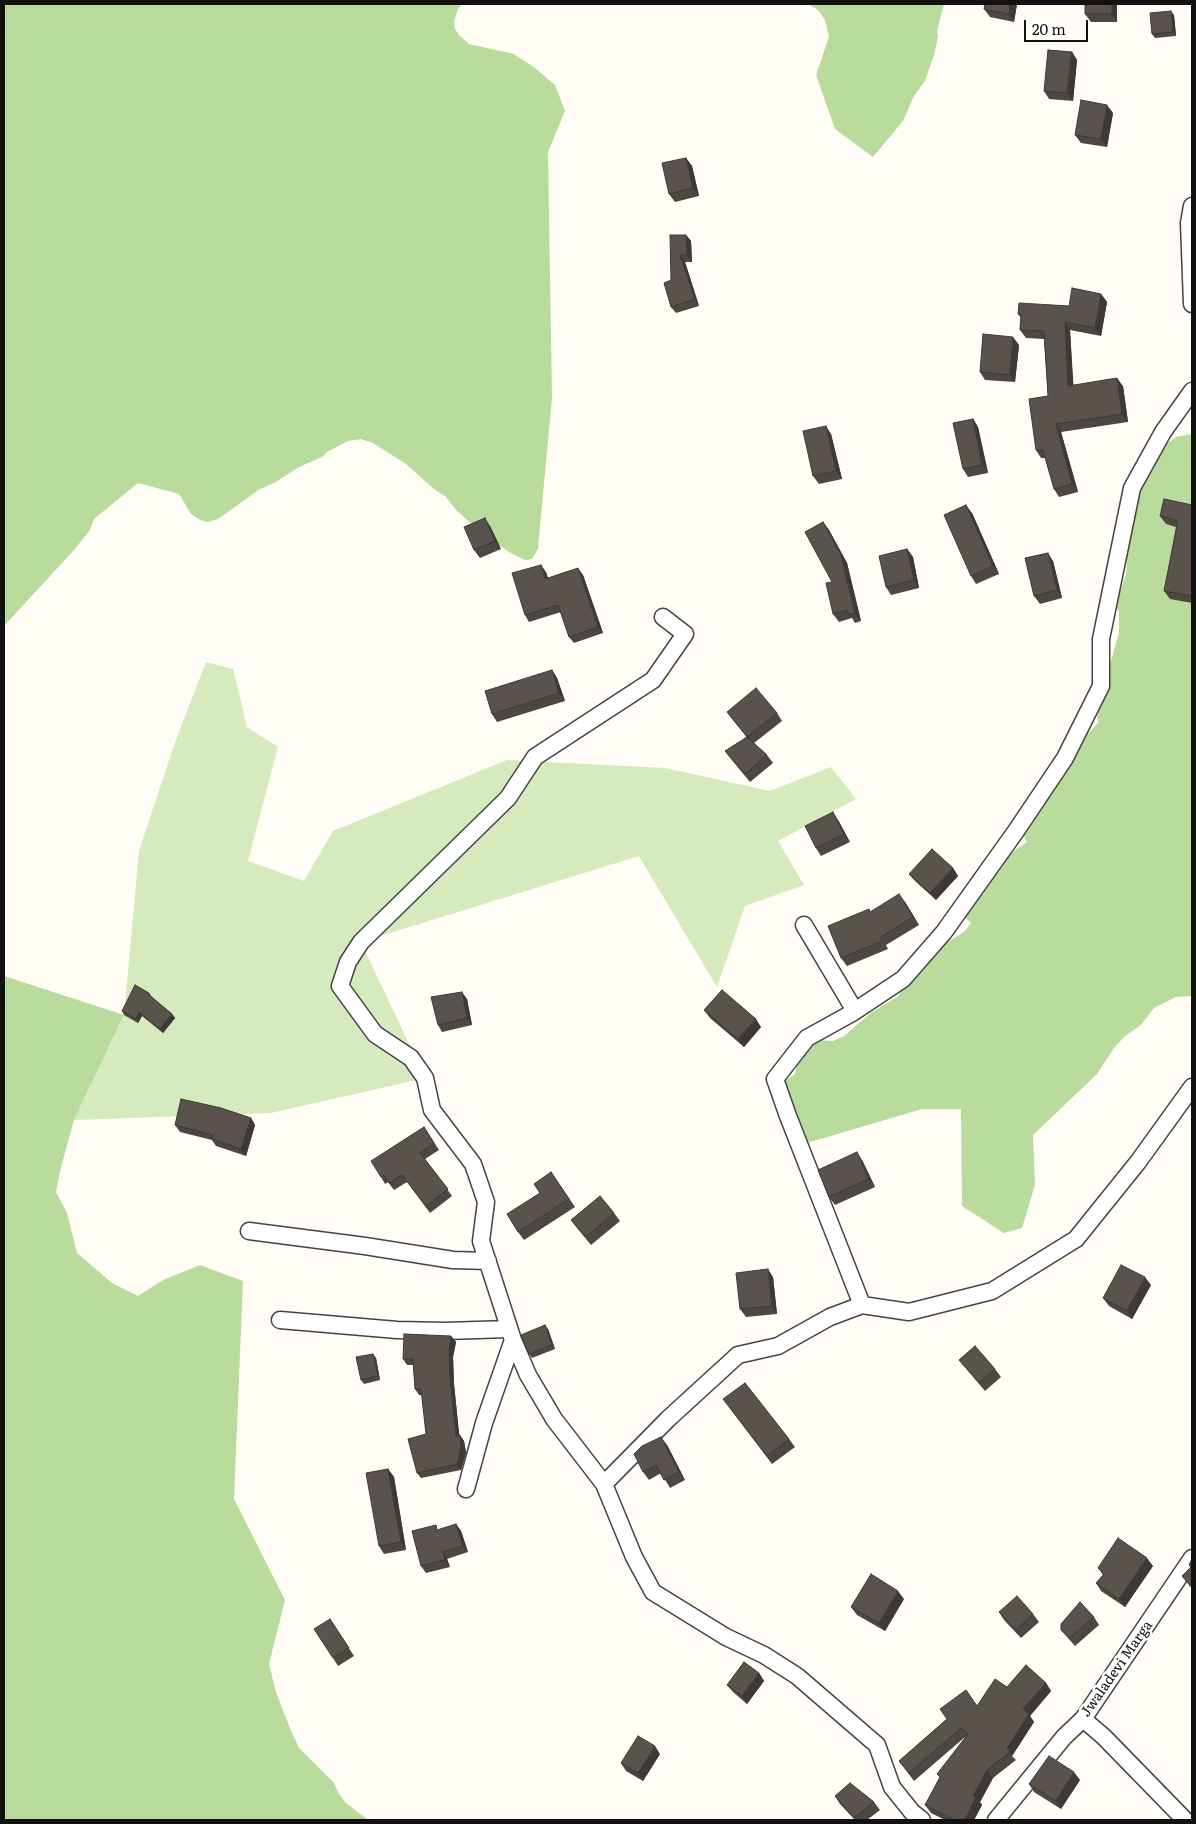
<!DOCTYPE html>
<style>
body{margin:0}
#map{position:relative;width:1196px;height:1824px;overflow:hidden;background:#fffdf5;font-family:Literata,serif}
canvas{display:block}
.frame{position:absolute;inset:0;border:5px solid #111;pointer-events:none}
.scale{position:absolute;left:1024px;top:20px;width:64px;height:22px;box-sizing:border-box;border:2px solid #111;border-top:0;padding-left:6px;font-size:15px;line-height:18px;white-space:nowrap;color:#111;-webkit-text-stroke:4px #fff;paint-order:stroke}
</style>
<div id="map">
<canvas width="1196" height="1824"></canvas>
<div class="frame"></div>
<div class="scale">20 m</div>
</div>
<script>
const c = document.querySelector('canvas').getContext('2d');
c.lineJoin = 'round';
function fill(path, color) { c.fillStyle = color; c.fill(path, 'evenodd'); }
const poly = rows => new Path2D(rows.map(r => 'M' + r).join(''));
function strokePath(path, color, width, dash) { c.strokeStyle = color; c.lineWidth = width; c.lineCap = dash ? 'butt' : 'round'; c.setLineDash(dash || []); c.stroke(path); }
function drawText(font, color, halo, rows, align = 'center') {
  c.font = font + ' Literata,serif'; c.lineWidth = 5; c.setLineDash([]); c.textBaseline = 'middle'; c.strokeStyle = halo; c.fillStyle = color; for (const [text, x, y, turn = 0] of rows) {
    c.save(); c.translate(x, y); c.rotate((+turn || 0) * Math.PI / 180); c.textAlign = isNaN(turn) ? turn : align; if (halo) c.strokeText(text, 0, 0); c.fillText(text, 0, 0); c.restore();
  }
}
const green = poly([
 [206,662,233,669,247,727,278,747,248,861,304,881,333,831,507,760,665,768,770,791,831,767,856,799,778,841,804,885,745,906,717,987,639,856,361,942,425,1078,271,1113,74,1120,124,1015,139,851,174,745]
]);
const forest = poly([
 [4,4,462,4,458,9,454,22,455,29,459,35,469,44,514,54,535,68,555,85,565,111,548,152,552,398,539,537,538,549,532,559,525,560,509,552,475,527,457,511,445,496,435,490,406,464,373,443,361,439,348,441,327,452,322,457,299,467,274,483,260,489,218,519,207,522,200,520,191,514,179,494,138,483,94,519,90,530,74,550,4,626],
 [808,4,944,4,937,31,938,37,934,55,925,81,914,96,903,121,873,157,835,129,816,75,829,37,825,20,818,10],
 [1192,434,1192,996,1176,997,1154,1008,1141,1025,1125,1036,1114,1048,1097,1074,1033,1135,1035,1185,1022,1228,1004,1233,962,1206,961,1109,922,1109,807,1143,802,1127,797,1120,784,1087,786,1080,795,1074,797,1063,816,1040,833,1041,844,1036,871,1013,897,997,906,986,926,967,940,947,965,931,971,923,966,918,968,908,987,878,993,877,999,872,1011,853,1027,842,1023,835,1082,740,1098,723,1097,712,1119,632,1119,613,1116,605,1126,574,1127,562,1125,558,1128,511,1165,445,1176,437],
 [4,976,124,1015,74,1120,61,1167,56,1192,67,1213,77,1253,112,1283,138,1296,163,1280,200,1265,243,1281,234,1499,285,1600,269,1664,276,1692,291,1731,299,1748,334,1783,339,1794,346,1803,368,1820,4,1820]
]);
const street = poly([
 [1192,206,1189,223,1192,304],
 [663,617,685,634,653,680,535,757,508,798,361,942,348,962,340,986,375,1034,411,1058,425,1078,432,1110,473,1164,486,1202,481,1241,513,1340,528,1375,554,1419,604,1484,634,1557,653,1592,726,1637,764,1655,797,1676,877,1745,892,1787,912,1812,922,1820],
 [804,925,855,1011],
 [249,1231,365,1246,453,1260,488,1261],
 [862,1305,788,1116,775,1079,807,1038,852,1013,903,979,944,932,1016,831,1065,758,1101,686,1101,639,1132,488,1163,432,1192,391],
 [280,1320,397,1330,445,1331,509,1329],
 [604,1484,668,1419,738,1355,778,1346,830,1317,862,1305,909,1312,992,1291,1076,1239,1138,1162,1192,1087],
 [466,1489,484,1423,513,1340],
 [1083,1719,1104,1737,1185,1820],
 [996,1820,1064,1737,1083,1719,1192,1558]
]);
const wall = poly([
 [985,4,1017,4,1014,22,990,17,984,9],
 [1085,4,1117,4,1117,22,1091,22,1085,14],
 [1174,15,1176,36,1155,38,1152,34],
 [1072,52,1077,60,1073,101,1049,99,1044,91],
 [1113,113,1107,147,1081,143,1075,135],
 [686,158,692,166,699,196,675,202,669,194],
 [686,235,691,241,692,262,685,262,699,306,676,313,671,307,671,280],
 [1101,294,1107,302,1101,336,1070,330,1073,385,1123,386,1128,422,1061,432,1078,492,1059,497,1054,489,1045,458,1041,458,1036,450,1048,396,1044,339,1026,338,1020,330,1021,318,1018,314,1069,306],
 [1019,345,1015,382,985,380,980,372],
 [973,419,978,427,988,473,968,477,963,469],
 [831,434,842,479,819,484,813,476],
 [1192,505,1192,603,1170,599,1164,591,1176,527,1166,524,1160,516],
 [972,513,999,574,976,584,971,576],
 [823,522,829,530,847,563,861,621,855,623,852,618,839,622,833,614,832,582],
 [490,526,501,549,480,558,474,550],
 [907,549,913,557,919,588,891,595,886,587],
 [1053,561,1062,598,1040,604,1034,596],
 [546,572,548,578,583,575,603,633,574,643,569,637,561,612,529,622,525,615],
 [552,670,557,678,565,701,497,722,492,714],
 [727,712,777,713,782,721,754,743,767,755,773,763,750,782,731,759,725,751,747,737],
 [838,820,850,842,821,856,816,848],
 [953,868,958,876,936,900,915,881,909,874],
 [905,902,919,925,886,945,888,949,847,966,841,958,869,909,870,912],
 [149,993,152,997,172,1014,175,1018,163,1033,142,1016,138,1023,124,1015,122,1011],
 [467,999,472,1025,442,1032,438,1025],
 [704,1010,761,1027,744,1047,710,1018],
 [251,1118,255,1125,246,1156,216,1146,212,1140,180,1132,175,1125],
 [424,1127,439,1150,425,1159,452,1196,430,1213,407,1182,394,1190,388,1182,385,1184,381,1177],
 [862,1160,875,1187,835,1205,829,1197],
 [551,1172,575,1207,524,1240,518,1232,540,1193],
 [614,1213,620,1221,591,1245,577,1228,571,1220],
 [773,1277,777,1314,746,1317,740,1309],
 [1151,1285,1132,1319,1109,1306,1103,1298],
 [548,1329,555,1349,532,1358,529,1354],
 [451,1336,456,1342,453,1357,454,1384,459,1435,464,1441,466,1453,461,1470,421,1478,417,1473,426,1434,422,1395,419,1395,415,1389,413,1365,407,1365,403,1359],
 [376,1358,380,1380,364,1384,361,1380],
 [959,1360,995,1369,1001,1377,985,1391,965,1367],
 [729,1407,789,1439,795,1447,772,1464],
 [667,1445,685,1480,670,1488,661,1473,649,1480,643,1472],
 [388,1469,394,1477,406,1550,384,1554,379,1546],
 [456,1524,461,1531,468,1552,447,1559,450,1567,426,1573,421,1566],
 [1153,1566,1125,1607,1101,1591,1096,1583,1103,1575,1098,1568],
 [904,1599,885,1631,857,1615,851,1607],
 [999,1612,1033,1614,1039,1622,1021,1638,1004,1620],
 [1094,1617,1099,1625,1075,1646,1061,1630],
 [330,1619,354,1656,338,1666,333,1658],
 [759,1673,764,1681,747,1704,733,1692,727,1685],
 [1046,1683,1051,1691,1030,1716,1034,1722,1012,1756,1016,1760,993,1778,980,1802,982,1805,974,1820,945,1820,931,1813,925,1805,965,1737,914,1781,899,1761,947,1719,977,1706,1007,1687],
 [660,1754,643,1781,626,1771,621,1763],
 [1080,1780,1061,1809,1034,1792,1029,1784],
 [835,1796,874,1802,880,1810,867,1820,855,1820,840,1804]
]);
const shadedWall = poly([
 [1010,4,1017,4,1014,22,1009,14],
 [1112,4,1117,4,1117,22,1112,14],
 [1171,11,1174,15,1176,36,1173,32],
 [1072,52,1077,60,1073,101,1067,93],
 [1107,105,1113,113,1107,147,1101,139],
 [686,158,692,166,699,196,693,188],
 [686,235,691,241,692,262,687,255],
 [680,255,685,262,699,306,695,299],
 [1101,294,1107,302,1101,336,1095,328],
 [1065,322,1070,330,1074,394,1068,386],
 [1013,337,1019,345,1015,382,1010,375],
 [1117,378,1123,386,1128,422,1122,414],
 [973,419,978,427,988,473,982,465],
 [1056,424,1061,432,1078,492,1072,484],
 [826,426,831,434,842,479,836,471],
 [966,505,972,513,999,574,993,566],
 [485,518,490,526,501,549,495,541],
 [823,522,829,530,847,563,861,621,855,613],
 [907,549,913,557,919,588,914,580],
 [1048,553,1053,561,1062,598,1057,590],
 [541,565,546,572,550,586,545,579],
 [578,568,583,575,603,633,598,627],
 [552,670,557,678,565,701,559,693],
 [833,812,838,820,850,842,844,834],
 [953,868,958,876,936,900,930,893],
 [899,894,905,902,919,925,913,917],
 [462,992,467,999,472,1025,467,1018],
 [139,1012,142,1016,138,1023,136,1019],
 [172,1014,175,1018,163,1033,160,1029],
 [756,1019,761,1027,744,1047,738,1039],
 [251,1118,255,1125,246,1156,241,1149],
 [857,1152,862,1160,875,1187,869,1179],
 [768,1269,773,1277,777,1314,772,1306],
 [1145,1277,1151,1285,1132,1319,1127,1311],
 [545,1325,548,1329,555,1349,552,1345],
 [451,1336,456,1342,453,1357,454,1384,460,1442,456,1436,450,1378,449,1351],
 [373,1354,376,1358,380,1380,378,1376],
 [460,1435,464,1441,466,1453,461,1470,457,1464],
 [661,1437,667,1445,685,1480,679,1472],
 [388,1469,394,1477,406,1550,401,1542],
 [456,1524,461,1531,468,1552,463,1546],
 [443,1552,447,1559,450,1567,445,1560],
 [1147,1558,1153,1566,1125,1607,1119,1599],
 [898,1591,904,1599,885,1631,879,1623],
 [759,1673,764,1681,747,1704,742,1696],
 [1046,1683,1051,1691,1030,1716,1034,1722,1012,1756,1007,1748,1023,1709],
 [655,1746,660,1754,643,1781,638,1773],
 [987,1770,993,1778,980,1802,982,1805,974,1820,965,1820,973,1796],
 [1074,1772,1080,1780,1061,1809,1056,1801]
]);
const building = poly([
 [985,4,1010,4,1009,14,984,9,985,4],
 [1085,4,1112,4,1112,14,1085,14,1085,4],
 [1171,11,1173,32,1152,34,1150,13,1171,11],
 [1048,50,1072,52,1067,93,1044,91,1048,50],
 [1081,100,1107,105,1101,139,1075,135,1081,100],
 [686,158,693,188,669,194,662,163,686,158],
 [670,235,686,235,687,255,680,255,695,299,671,307,664,283,671,280,670,235],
 [1072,288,1101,294,1095,328,1065,322,1068,386,1117,378,1122,414,1056,424,1072,484,1054,489,1043,450,1036,450,1029,399,1048,396,1044,331,1020,330,1021,314,1018,314,1019,303,1069,306,1072,288],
 [983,334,1013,337,1010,375,980,372,983,334],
 [973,419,982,465,963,469,953,423,973,419],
 [826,426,836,471,813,476,803,431,826,426],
 [1164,499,1192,505,1192,596,1164,591,1178,521,1160,516,1164,499],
 [966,505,993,566,971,576,944,515,966,505],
 [485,518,495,541,474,550,464,527,485,518],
 [823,522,841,555,855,613,849,615,847,610,833,614,826,583,832,582,805,532,823,522],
 [907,549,914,580,886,587,879,556,907,549],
 [1048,553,1057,590,1034,596,1025,558,1048,553],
 [541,565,545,579,578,568,598,627,569,637,558,605,525,615,512,573,541,565],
 [552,670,559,693,492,714,485,691,552,670],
 [756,688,777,713,747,737,727,712,756,688],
 [747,737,767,755,745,774,725,751,747,737],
 [833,812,844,834,816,848,805,826,833,812],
 [932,849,953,868,930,893,909,874,932,849],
 [899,894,913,917,881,937,882,941,841,958,828,926,869,909,870,912,899,894],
 [135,985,149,993,149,995,172,1014,160,1029,139,1012,136,1019,122,1011,135,985],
 [722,990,756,1019,738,1039,704,1010,722,990],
 [462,992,467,1018,438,1025,431,997,462,992],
 [181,1099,221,1108,251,1118,241,1149,212,1139,213,1135,175,1125,181,1099],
 [424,1127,434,1143,420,1153,448,1189,426,1206,402,1175,389,1183,384,1175,381,1177,371,1161,424,1127],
 [857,1152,869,1179,829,1197,818,1170,857,1152],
 [551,1172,569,1199,518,1232,507,1214,540,1193,534,1184,551,1172],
 [600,1196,614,1213,586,1237,571,1220,600,1196],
 [1121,1265,1145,1277,1127,1311,1103,1298,1121,1265],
 [768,1269,772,1306,740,1309,736,1273,768,1269],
 [545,1325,552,1345,529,1354,521,1335,545,1325],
 [404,1334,451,1336,449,1351,450,1378,456,1436,460,1435,461,1447,457,1464,417,1473,408,1439,426,1434,421,1389,415,1389,413,1359,403,1359,404,1334],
 [975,1346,995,1369,979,1383,959,1360,975,1346],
 [373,1354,378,1376,361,1380,356,1357,373,1354],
 [745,1383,789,1439,767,1456,723,1399,745,1383],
 [661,1437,679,1472,664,1480,656,1465,643,1472,634,1454,642,1446,661,1437],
 [388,1469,401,1542,379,1546,366,1473,388,1469],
 [456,1524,463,1546,443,1552,445,1560,421,1566,412,1531,436,1525,437,1530,456,1524],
 [1118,1538,1147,1558,1119,1599,1096,1583,1104,1574,1098,1568,1118,1538],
 [1192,1559,1192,1588,1182,1576,1191,1567,1189,1565,1192,1559],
 [871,1574,898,1591,879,1623,851,1607,871,1574],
 [1017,1596,1033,1614,1016,1630,999,1612,1017,1596],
 [1080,1602,1094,1617,1069,1638,1061,1630,1061,1624,1080,1602],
 [330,1619,349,1648,333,1658,314,1629,330,1619],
 [744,1662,759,1673,742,1696,727,1685,744,1662],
 [1026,1665,1046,1683,1023,1709,1029,1714,1007,1748,1010,1752,987,1770,973,1796,976,1797,965,1820,955,1820,925,1805,940,1777,937,1774,968,1734,961,1728,909,1773,899,1761,947,1719,940,1709,966,1690,977,1706,995,1679,1007,1687,1026,1665],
 [638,1736,655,1746,638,1773,621,1763,638,1736],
 [1049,1756,1074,1772,1056,1801,1029,1784,1049,1756],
 [850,1783,874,1802,854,1818,835,1796,850,1783]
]);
const streetNames = [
 ["Jwaladevi Marga",1117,1669,-55]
];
fill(green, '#d5ebbd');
fill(forest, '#b9dc9c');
strokePath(street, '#444', 19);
strokePath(street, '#fff', 16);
fill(wall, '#4d4742');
fill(shadedWall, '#3f3936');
fill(building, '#5a524d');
strokePath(building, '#3f3936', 1);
drawText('14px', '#111', '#fff', streetNames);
</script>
